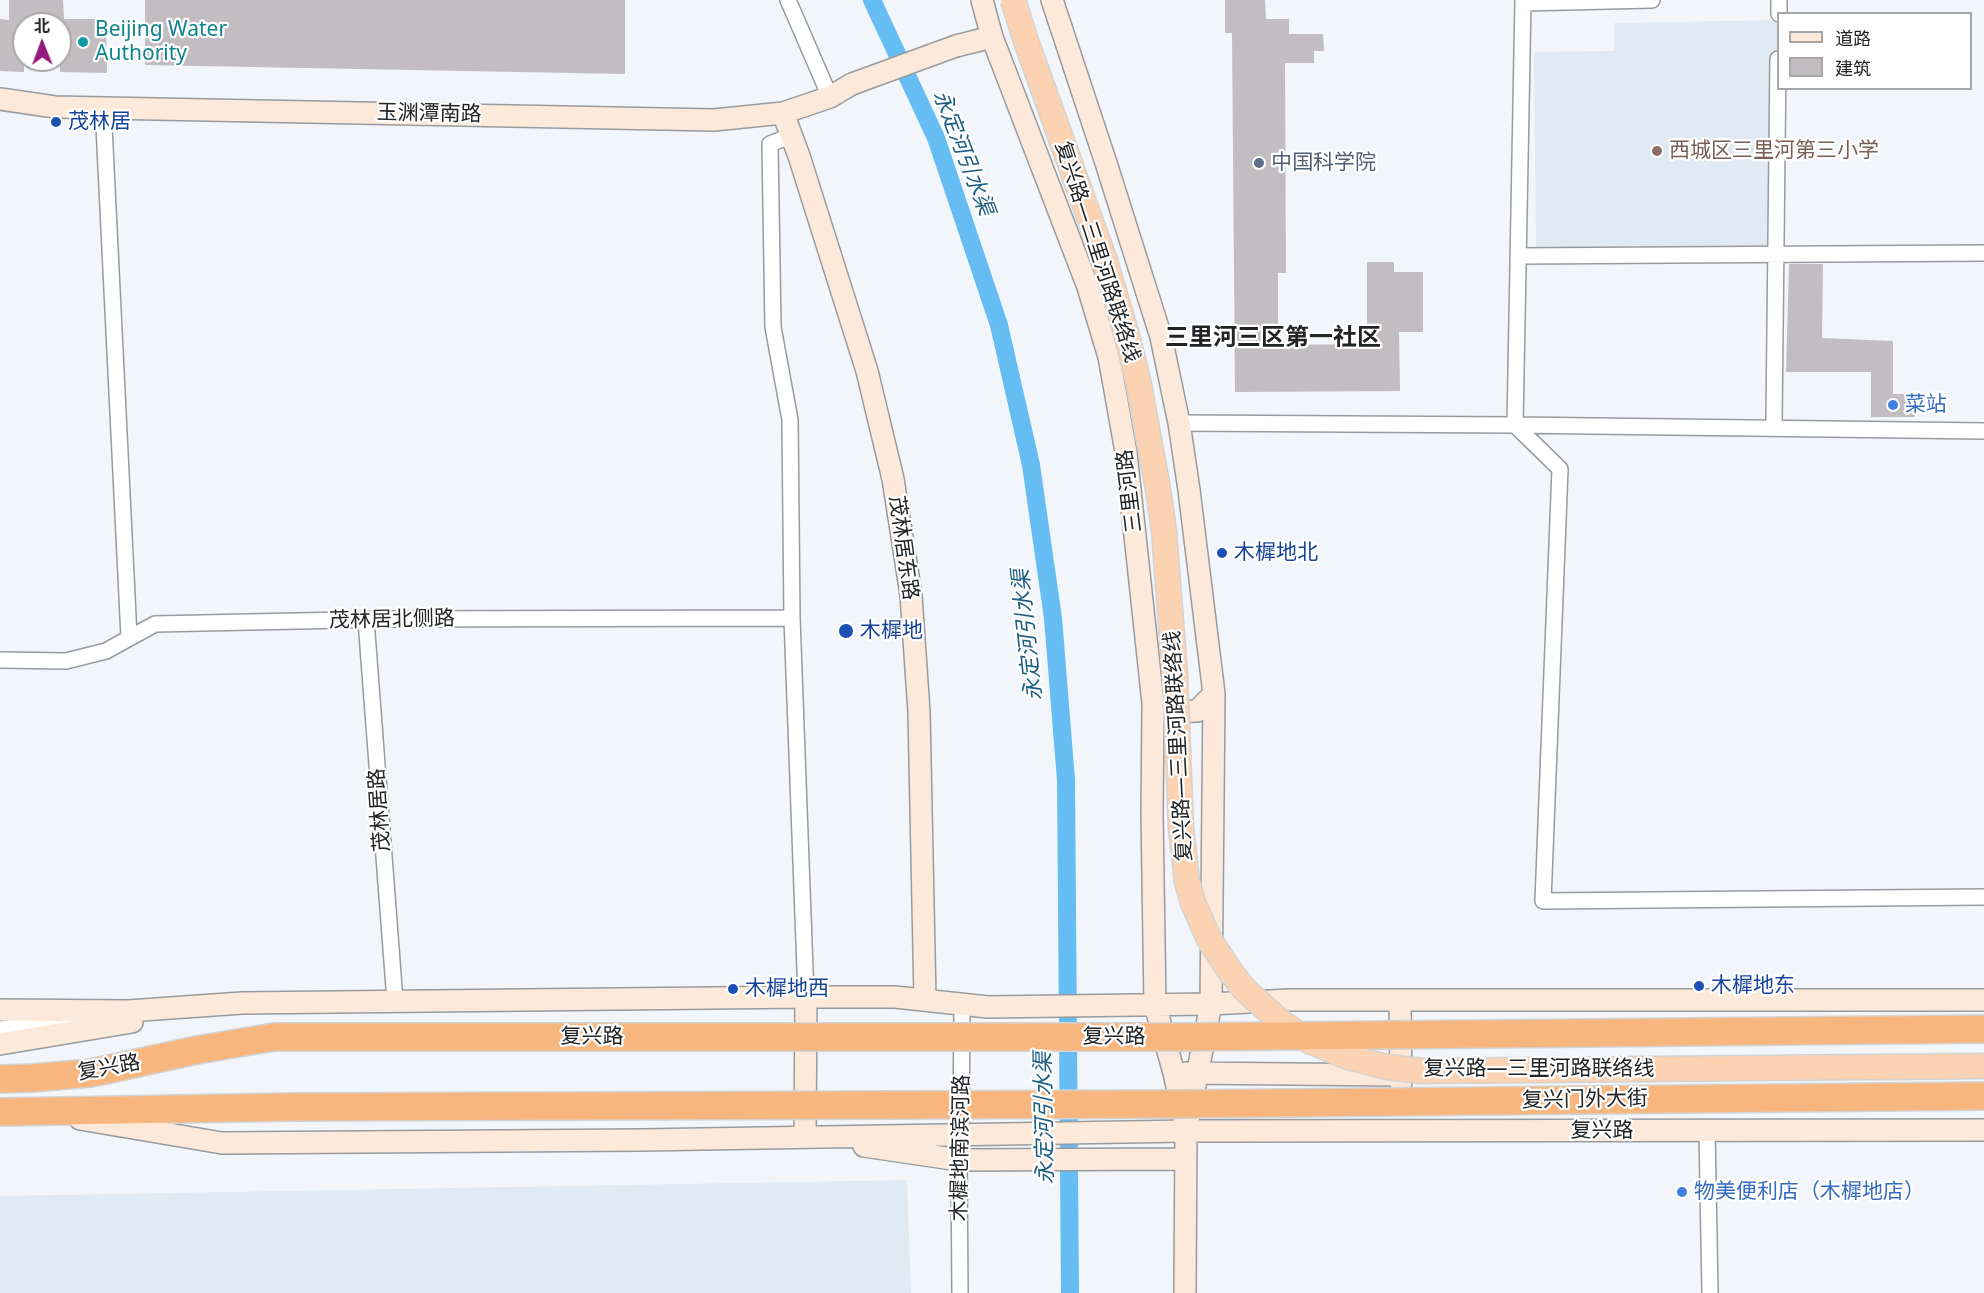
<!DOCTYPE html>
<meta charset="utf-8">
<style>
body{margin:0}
#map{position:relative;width:1984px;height:1293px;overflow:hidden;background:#f2f6fa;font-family:"Noto Sans","Noto Sans SC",sans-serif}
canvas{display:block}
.legend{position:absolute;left:1777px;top:12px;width:195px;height:78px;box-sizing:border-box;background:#fff;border:2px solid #a7a7a8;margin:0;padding:8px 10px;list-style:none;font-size:18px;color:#222325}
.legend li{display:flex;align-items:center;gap:12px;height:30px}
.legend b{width:30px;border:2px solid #a7a7a8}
.north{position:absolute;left:12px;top:12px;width:60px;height:60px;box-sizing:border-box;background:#fff;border:2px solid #a7a7a8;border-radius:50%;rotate:359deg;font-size:16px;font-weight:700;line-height:24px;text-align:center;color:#222325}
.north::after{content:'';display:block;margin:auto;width:21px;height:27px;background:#931c7a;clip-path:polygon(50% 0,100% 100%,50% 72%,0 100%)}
</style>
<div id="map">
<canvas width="1984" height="1293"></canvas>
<ul class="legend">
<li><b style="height:8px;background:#fde9d9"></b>道路</li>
<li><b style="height:16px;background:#c1bdc0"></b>建筑</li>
</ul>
<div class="north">北</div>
</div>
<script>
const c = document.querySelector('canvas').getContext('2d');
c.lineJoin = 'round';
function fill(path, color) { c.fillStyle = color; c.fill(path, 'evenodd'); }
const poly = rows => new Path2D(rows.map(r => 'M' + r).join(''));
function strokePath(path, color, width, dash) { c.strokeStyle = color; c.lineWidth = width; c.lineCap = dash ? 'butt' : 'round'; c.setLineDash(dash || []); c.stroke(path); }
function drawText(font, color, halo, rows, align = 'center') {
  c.font = font + ' "Noto Sans","Noto Sans SC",sans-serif'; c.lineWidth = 4.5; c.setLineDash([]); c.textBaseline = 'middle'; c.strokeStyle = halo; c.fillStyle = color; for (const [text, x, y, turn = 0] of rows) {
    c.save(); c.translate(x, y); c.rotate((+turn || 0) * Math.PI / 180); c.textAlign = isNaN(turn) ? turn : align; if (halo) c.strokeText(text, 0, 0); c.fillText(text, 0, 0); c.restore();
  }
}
const built = poly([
 [1777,20,1780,249,1536,252,1534,52,1614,51,1614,23],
 [907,1180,911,1293,0,1293,0,1196]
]);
const canal = poly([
 [872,0,936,138,999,325,1031,465,1053,618,1066,780,1070,1293]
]);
const building = poly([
 [9,0,63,0,64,19,106,19,107,73,60,72,60,24,24,24,24,72,0,71,0,19,9,20],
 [145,0,625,0,625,74,145,65],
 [1225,0,1265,0,1266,19,1289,19,1289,34,1323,34,1324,51,1314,51,1314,63,1285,63,1286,273,1278,273,1278,345,1367,344,1367,262,1394,262,1394,272,1423,272,1423,332,1399,332,1400,391,1235,392,1232,33,1225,33],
 [1789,264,1823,264,1822,338,1893,341,1893,394,1915,394,1915,417,1871,417,1871,372,1786,372]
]);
const street = poly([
 [788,0,830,97],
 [1523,0,1515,425,1560,469,1543,901,1984,897],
 [1523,3,1652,0],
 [1779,14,1779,0],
 [103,106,129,637],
 [792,135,770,144,773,327,790,420,792,618,806,997],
 [1519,256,1984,253],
 [1774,420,1778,59],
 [1179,423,1515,425,1984,431],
 [366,620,395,1001],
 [0,660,66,661,106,651,155,624,393,619,792,618],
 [0,1029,80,1018],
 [1707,1131,1710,1293],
 [960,1293,959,1160,961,1134,962,1004]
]);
const secondary = poly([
 [982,0,992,37,1088,287,1109,357,1126,452,1153,703,1152,814,1155,1005,1174,1073,1184,1119],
 [1052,0,1106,163,1161,337,1179,423,1189,490,1214,694,1211,1004,1186,1131,1185,1293],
 [956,46,992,37],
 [0,99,55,107,714,120,783,113,830,97,852,84],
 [783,113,799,156,867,371,893,479,911,595,919,712,925,999],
 [1162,707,1172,712,1197,711,1214,694],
 [1400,1000,1401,1083],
 [0,1010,128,1011,242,1003,806,997,895,997,988,1007,1211,1004,1289,1000,1984,1000],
 [0,1044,132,1022],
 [1185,1073,1397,1075],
 [80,1119,222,1143,642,1140,1186,1131,1984,1130],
 [805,1137,806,997],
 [864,1146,959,1160,1185,1159]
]);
const highway = poly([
 [0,1079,32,1078,91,1073,197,1050,274,1037],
 [0,1112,294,1107]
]);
const secondaryBridge = poly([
 [852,84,956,46]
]);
const primaryBridge = poly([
 [1013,0,1026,41,1105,261,1127,336,1138,380,1158,489,1164,531,1175,675,1181,828,1187,882,1193,903,1209,939,1232,974,1246,991,1281,1022,1307,1040,1324,1047,1348,1057,1387,1067,1422,1071,1984,1066]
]);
const highwayBridge = poly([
 [274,1037,1188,1037,1984,1029],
 [294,1107,1185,1104,1984,1096]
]);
const markers = [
 [83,42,6,"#0f9aa8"],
 [56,122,6,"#1a4fb4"],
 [1657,151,6,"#8d6e63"],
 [1259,163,6,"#5c6f8a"],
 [1893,405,6,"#3f7fe0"],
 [1222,553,6,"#1a4fb4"],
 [846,631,8,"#1a4fb4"],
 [1699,986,6,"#1a4fb4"],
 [733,989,6,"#1a4fb4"],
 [1682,1192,6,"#3f7fe0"]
];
const cultureNames = [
 ["Beijing Water",95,30],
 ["Authority",95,54]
];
const streetNames = [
 ["玉渊潭南路",429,114,1],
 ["复兴路—三里河路联络线",1097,252,72],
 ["三里河路",1130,491,-97],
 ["茂林居东路",903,548,82],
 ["茂林居北侧路",392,620,-1],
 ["复兴路—三里河路联络线",1179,746,-93],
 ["茂林居路",380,810,-94],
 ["复兴路",592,1037],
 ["复兴路",1114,1037],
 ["复兴路",109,1068,-10],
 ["复兴路—三里河路联络线",1539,1069],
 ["复兴门外大街",1585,1100,-1],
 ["复兴路",1602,1131],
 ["木樨地南滨河路",961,1148,-89]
];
const transitNames = [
 ["茂林居",68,122],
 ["木樨地北",1234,553],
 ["木樨地",860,631],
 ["木樨地东",1711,986],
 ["木樨地西",745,989]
];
const educationNames = [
 ["西城区三里河第三小学",1669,151]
];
const serviceNames = [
 ["中国科学院",1271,163]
];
const shopNames = [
 ["菜站",1905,405],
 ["物美便利店（木樨地店）",1694,1192]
];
const waterNames = [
 ["永定河引水渠",963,153,69],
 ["永定河引水渠",1028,635,-96],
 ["永定河引水渠",1045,1118,-91]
];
const quarterNames = [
 ["三里河三区第一社区",1273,338]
];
fill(built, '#e0eaf4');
strokePath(canal, '#65bdf4', 18);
fill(building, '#c1bdc0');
strokePath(street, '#979b9f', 18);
strokePath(secondary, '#979b9f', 24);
strokePath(highway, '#d3d3d3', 30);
strokePath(street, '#fff', 15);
strokePath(secondary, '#fde9d9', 21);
strokePath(highway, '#f8b67f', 27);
strokePath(secondaryBridge, '#979b9f', 24, []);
strokePath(primaryBridge, '#d3d3d3', 27, []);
strokePath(highwayBridge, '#d3d3d3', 30, []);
strokePath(secondaryBridge, '#fde9d9', 21);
strokePath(primaryBridge, '#fbd3b2', 24);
strokePath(highwayBridge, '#f8b67f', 27);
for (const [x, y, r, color] of markers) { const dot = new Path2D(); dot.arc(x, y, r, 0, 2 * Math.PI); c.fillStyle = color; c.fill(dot); strokePath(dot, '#fff', 2); }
drawText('21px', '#0d838f', '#fff', cultureNames, 'left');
drawText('21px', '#222325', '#fff', streetNames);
drawText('21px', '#164399', '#fff', transitNames, 'left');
drawText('21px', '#785e54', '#fff', educationNames, 'left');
drawText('21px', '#4e5e75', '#fff', serviceNames, 'left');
drawText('21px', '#366cbe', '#fff', shopNames, 'left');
drawText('italic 22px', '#1c5d82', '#fff', waterNames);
drawText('bold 24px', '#222325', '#fff', quarterNames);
</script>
